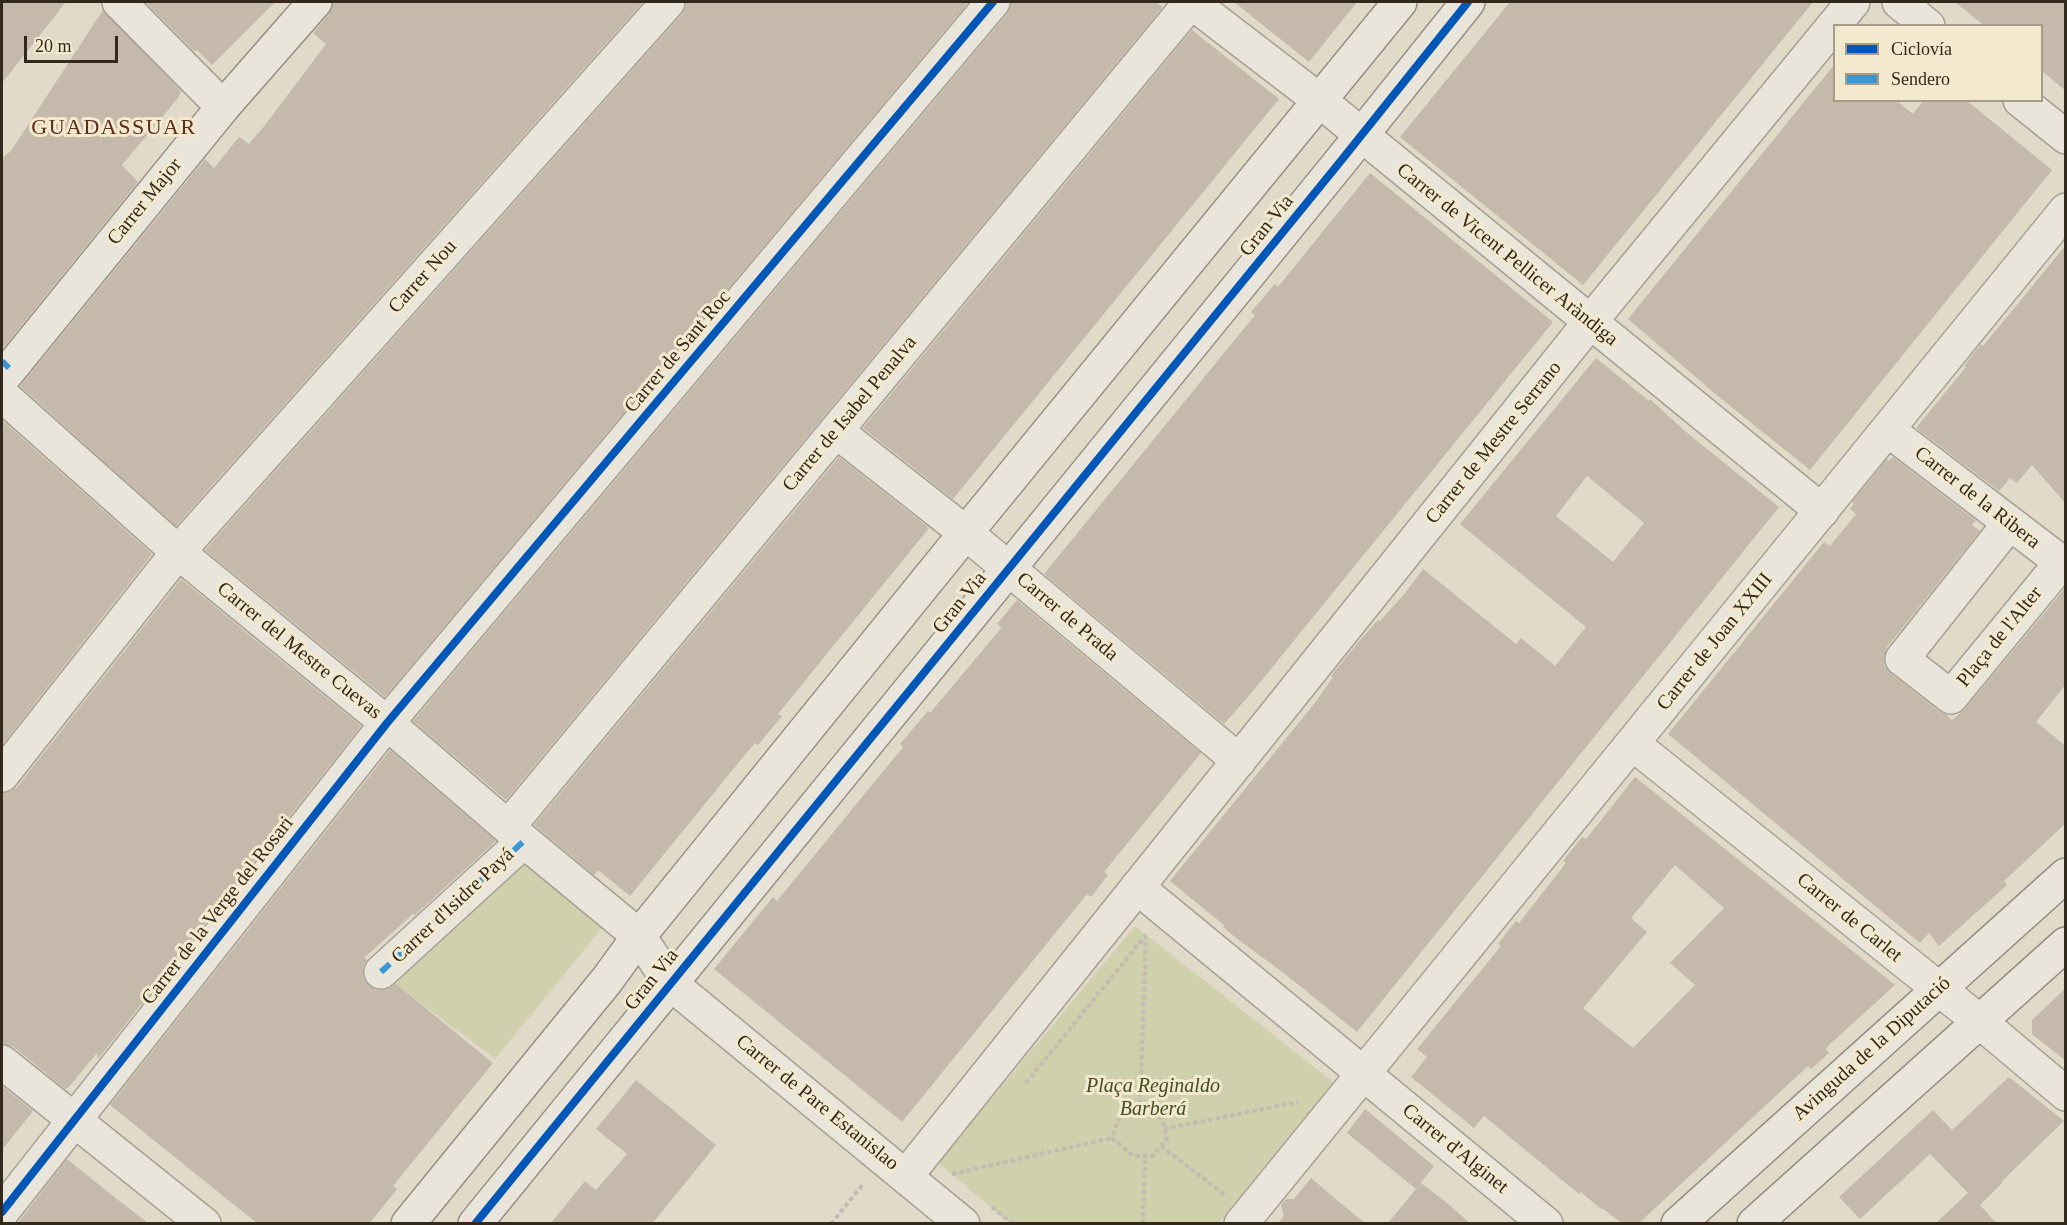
<!DOCTYPE html>
<meta charset="utf-8">
<style>
body{margin:0}
#map{position:relative;width:2067px;height:1225px;overflow:hidden;background:#e1dac9;font-family:Georgia,serif}
canvas{display:block}
.frame{position:absolute;inset:0;border:3px solid #33281c;pointer-events:none}
.legend{position:absolute;left:1833px;top:24px;width:210px;height:78px;box-sizing:border-box;background:#f3e9ce;border:2px solid #a69c87;margin:0;padding:8px 10px;list-style:none;font-size:18px;color:#33281c}
.legend li{display:flex;align-items:center;gap:12px;height:30px}
.legend b{width:30px;border:2px solid #a69c87}
.scale{position:absolute;left:24px;top:36px;width:94px;height:27px;box-sizing:border-box;border:3px solid #33281c;border-top:0;padding-left:8px;font-size:18px;line-height:21px;white-space:nowrap;color:#33281c;-webkit-text-stroke:4px #f3e9ce;paint-order:stroke}
</style>
<div id="map">
<canvas width="2067" height="1225"></canvas>
<div class="frame"></div>
<ul class="legend">
<li><b style="height:8px;background:#0057b8"></b>Ciclovía</li>
<li><b style="height:8px;background:#3d96d4"></b>Sendero</li>
</ul>
<div class="scale">20 m</div>
</div>
<script>
const c = document.querySelector('canvas').getContext('2d');
c.lineJoin = 'round';
function fill(path, color) { c.fillStyle = color; c.fill(path, 'evenodd'); }
const poly = rows => new Path2D(rows.map(r => 'M' + r).join(''));
function strokePath(path, color, width, dash) { c.strokeStyle = color; c.lineWidth = width; c.lineCap = dash ? 'butt' : 'round'; c.setLineDash(dash || []); c.stroke(path); }
function drawText(font, color, halo, rows, align = 'center') {
  c.font = font + ' Georgia,serif'; c.lineWidth = 6; c.setLineDash([]); c.textBaseline = 'middle'; c.strokeStyle = halo; c.fillStyle = color; for (const [text, x, y, turn = 0] of rows) {
    c.save(); c.translate(x, y); c.rotate((+turn || 0) * Math.PI / 180); c.textAlign = isNaN(turn) ? turn : align; if (halo) c.strokeText(text, 0, 0); c.fillText(text, 0, 0); c.restore();
  }
}
const green = poly([
 [524,852,606,923,495,1059,389,979],
 [1135,926,1336,1084,1219,1223,1010,1223,938,1163]
]);
const building = poly([
 [2,2,66,2,2,83],
 [145,2,275,2,212,65,196,49,195,52],
 [333,2,643,2,176,526,20,386,205,159,214,168,239,137,249,144,265,125,326,44,313,33,329,14],
 [686,2,969,2,385,697,205,550,682,14,686,6],
 [1011,2,1155,2,1163,7,506,800,413,721,1007,14],
 [1234,2,1357,2,1309,62],
 [1510,2,1813,2,1583,285,1400,137],
 [1955,2,2066,2,2066,91,2042,71,2042,26,1985,26],
 [103,10,181,91,178,98,122,165,138,182,4,347,2,345,2,158,11,151],
 [1192,30,1279,99,953,499,863,428],
 [1834,65,1834,100,1896,100,1913,114,1924,100,1966,100,2052,170,1810,470,1719,397,1628,319],
 [1370,173,1553,322,1253,691,1224,724,1044,574,1255,315,1251,312,1275,284,1278,287],
 [2066,245,2066,504,2032,465,2017,483,2010,478,1999,491,1916,428,1966,367,1964,366,1981,344,1983,346],
 [1596,358,1649,401,1650,399,1686,432,1779,507,1357,1032,1285,974,1236,938,1223,927,1225,926,1170,881,1314,704,1333,677,1331,676,1360,640,1378,620,1380,621,1406,592,1423,569,1516,644,1521,638,1555,666,1586,627,1460,524],
 [1587,476,1644,523,1613,562,1556,516],
 [2,420,152,554,2,745],
 [839,457,929,528,778,714,782,716,758,745,755,743,739,762,630,896,598,870,594,875,534,825],
 [1893,457,1976,521,1972,525,1980,531,1887,647,1884,656,1884,665,1890,673,1940,712,1947,715,1952,720,1965,709,2066,587,2066,684,2036,722,2066,746,2066,823,2004,881,2007,885,1939,946,1929,933,1920,943,1668,734,1824,542,1830,546,1856,514,1850,509,1854,504,1852,502,1887,459,1889,461],
 [181,579,361,726,98,1059,97,1053,68,1088,65,1089,14,1047,2,1044,2,793,9,792,17,787],
 [1017,600,1201,753,1104,872,1108,875,1091,897,1087,894,902,1122,714,969,773,897,777,901,903,747,900,744,928,711,930,713,1002,627,997,624],
 [390,750,496,841,415,915,413,914,364,958,367,960,363,967,363,977,368,985,376,990,386,990,396,984,493,1063,393,1186,397,1189,369,1224,258,1224,110,1105],
 [1635,777,1895,985,1828,1046,1826,1049,1829,1053,1811,1069,1808,1066,1638,1224,1623,1224,1602,1208,1601,1209,1581,1192,1579,1194,1484,1116,1474,1128,1411,1077,1427,1057,1417,1049,1501,946,1498,944,1516,921,1519,923,1566,863,1563,861,1582,837,1586,839,1587,838],
 [1675,865,1724,908,1670,963,1695,985,1633,1048,1583,1008,1647,932,1631,918],
 [2066,988,2066,1061,2032,1034,2032,1020],
 [2009,1077,2064,1121,2002,1181,2003,1182,1980,1205,1997,1224,1935,1224,1968,1193,1930,1154,1860,1219,1839,1197,1933,1110,1952,1130],
 [636,1080,716,1145,652,1224,550,1224,585,1181,596,1190,627,1154,596,1129],
 [2,1086,33,1111,2,1150],
 [1365,1109,1434,1166,1416,1189,1347,1133],
 [67,1159,113,1196,149,1224,17,1224],
 [1311,1178,1331,1195,1366,1224,1278,1224,1284,1215,1281,1205,1286,1199,1294,1199],
 [1421,1183,1446,1202,1471,1224,1387,1224]
]);
const path = poly([
 [1026,1083,1146,935],
 [1140,1104,1146,937],
 [1140,1104,1162,1119,1167,1139,1153,1156,1133,1156,1112,1138,1120,1116,1140,1104],
 [1164,1129,1298,1102],
 [1161,1146,1225,1195],
 [952,1174,1112,1138],
 [992,1207,1013,1224],
 [831,1224,864,1183],
 [1143,1224,1145,1156]
]);
const street = poly([
 [119,2,223,107],
 [1191,2,1319,100,1822,511],
 [1899,2,1928,26],
 [2020,100,2066,137],
 [2,395,178,552,387,723,524,841,639,936,670,983,963,1224],
 [1888,430,2066,566],
 [836,431,966,533,1239,761],
 [2009,524,1902,659,1951,697,2061,563],
 [1633,744,1979,1021,2066,1094],
 [2,775,178,552,668,2],
 [508,827,1191,2],
 [1137,887,1546,1224],
 [381,972,524,841],
 [2,1062,204,1224],
 [906,1176,1590,322,1853,2],
 [2,1212,387,723,993,2],
 [1241,1224,2066,210]
]);
const secondary = poly([
 [2,379,223,107,315,2],
 [408,1224,607,980,639,936,951,551,1400,2],
 [475,1224,1340,162,1468,2],
 [1678,1224,2066,875],
 [1754,1224,2066,944]
]);
const quiet = poly([
 [2,361,9,368],
 [381,972,524,841]
]);
const cycleway = poly([
 [2,1212,387,723,993,2],
 [475,1224,1340,162,1468,2]
]);
const streetNames = [
 ["Carrer Major",145,202,-51],
 ["Gran Via",1267,226,-51],
 ["Carrer de Vicent Pellicer Aràndiga",1507,255,39],
 ["Carrer Nou",423,277,-48],
 ["Carrer de Sant Roc",678,352,-50],
 ["Carrer de Isabel Penalva",850,414,-50],
 ["Carrer de Mestre Serrano",1494,443,-51],
 ["Carrer de la Ribera",1977,498,38],
 ["Gran Via",960,603,-51],
 ["Carrer de Prada",1067,617,40],
 ["Plaça de l'Alter",2000,637,-51],
 ["Carrer de Joan XXIII",1715,642,-51],
 ["Carrer del Mestre Cuevas",299,651,39],
 ["Carrer d'Isidre Payá",453,906,-43],
 ["Carrer de la Verge del Rosari",218,911,-52],
 ["Carrer de Carlet",1849,918,39],
 ["Gran Via",652,980,-51],
 ["Avinguda de la Diputació",1872,1049,-42],
 ["Carrer de Pare Estanislao",817,1103,39],
 ["Carrer d'Alginet",1455,1149,39]
];
const parkNames = [
 ["Plaça Reginaldo",1153,1087],
 ["Barberá",1153,1110]
];
const quarterNames = [
 ["GUADASSUAR",114,128]
];
fill(green, '#cfd0ac');
fill(building, '#c4b9aa');
strokePath(street, '#a69f93', 36);
strokePath(secondary, '#958e83', 36);
strokePath(path, '#c2bcb2', 4, [4.5, 3]);
strokePath(street, '#e9e5db', 33);
strokePath(secondary, '#e9e5db', 33);
strokePath(quiet, '#3d96d4', 6, [12, 6]);
strokePath(cycleway, '#0057b8', 8);
drawText('20px', '#33281c', '#f3e9ce', streetNames);
drawText('italic 20px', '#424e24', '#f3e9ce', parkNames);
c.letterSpacing = '1.5px';
drawText('22px', '#5d2d1e', '#f3e9ce', quarterNames);
c.letterSpacing = '0px';
</script>
